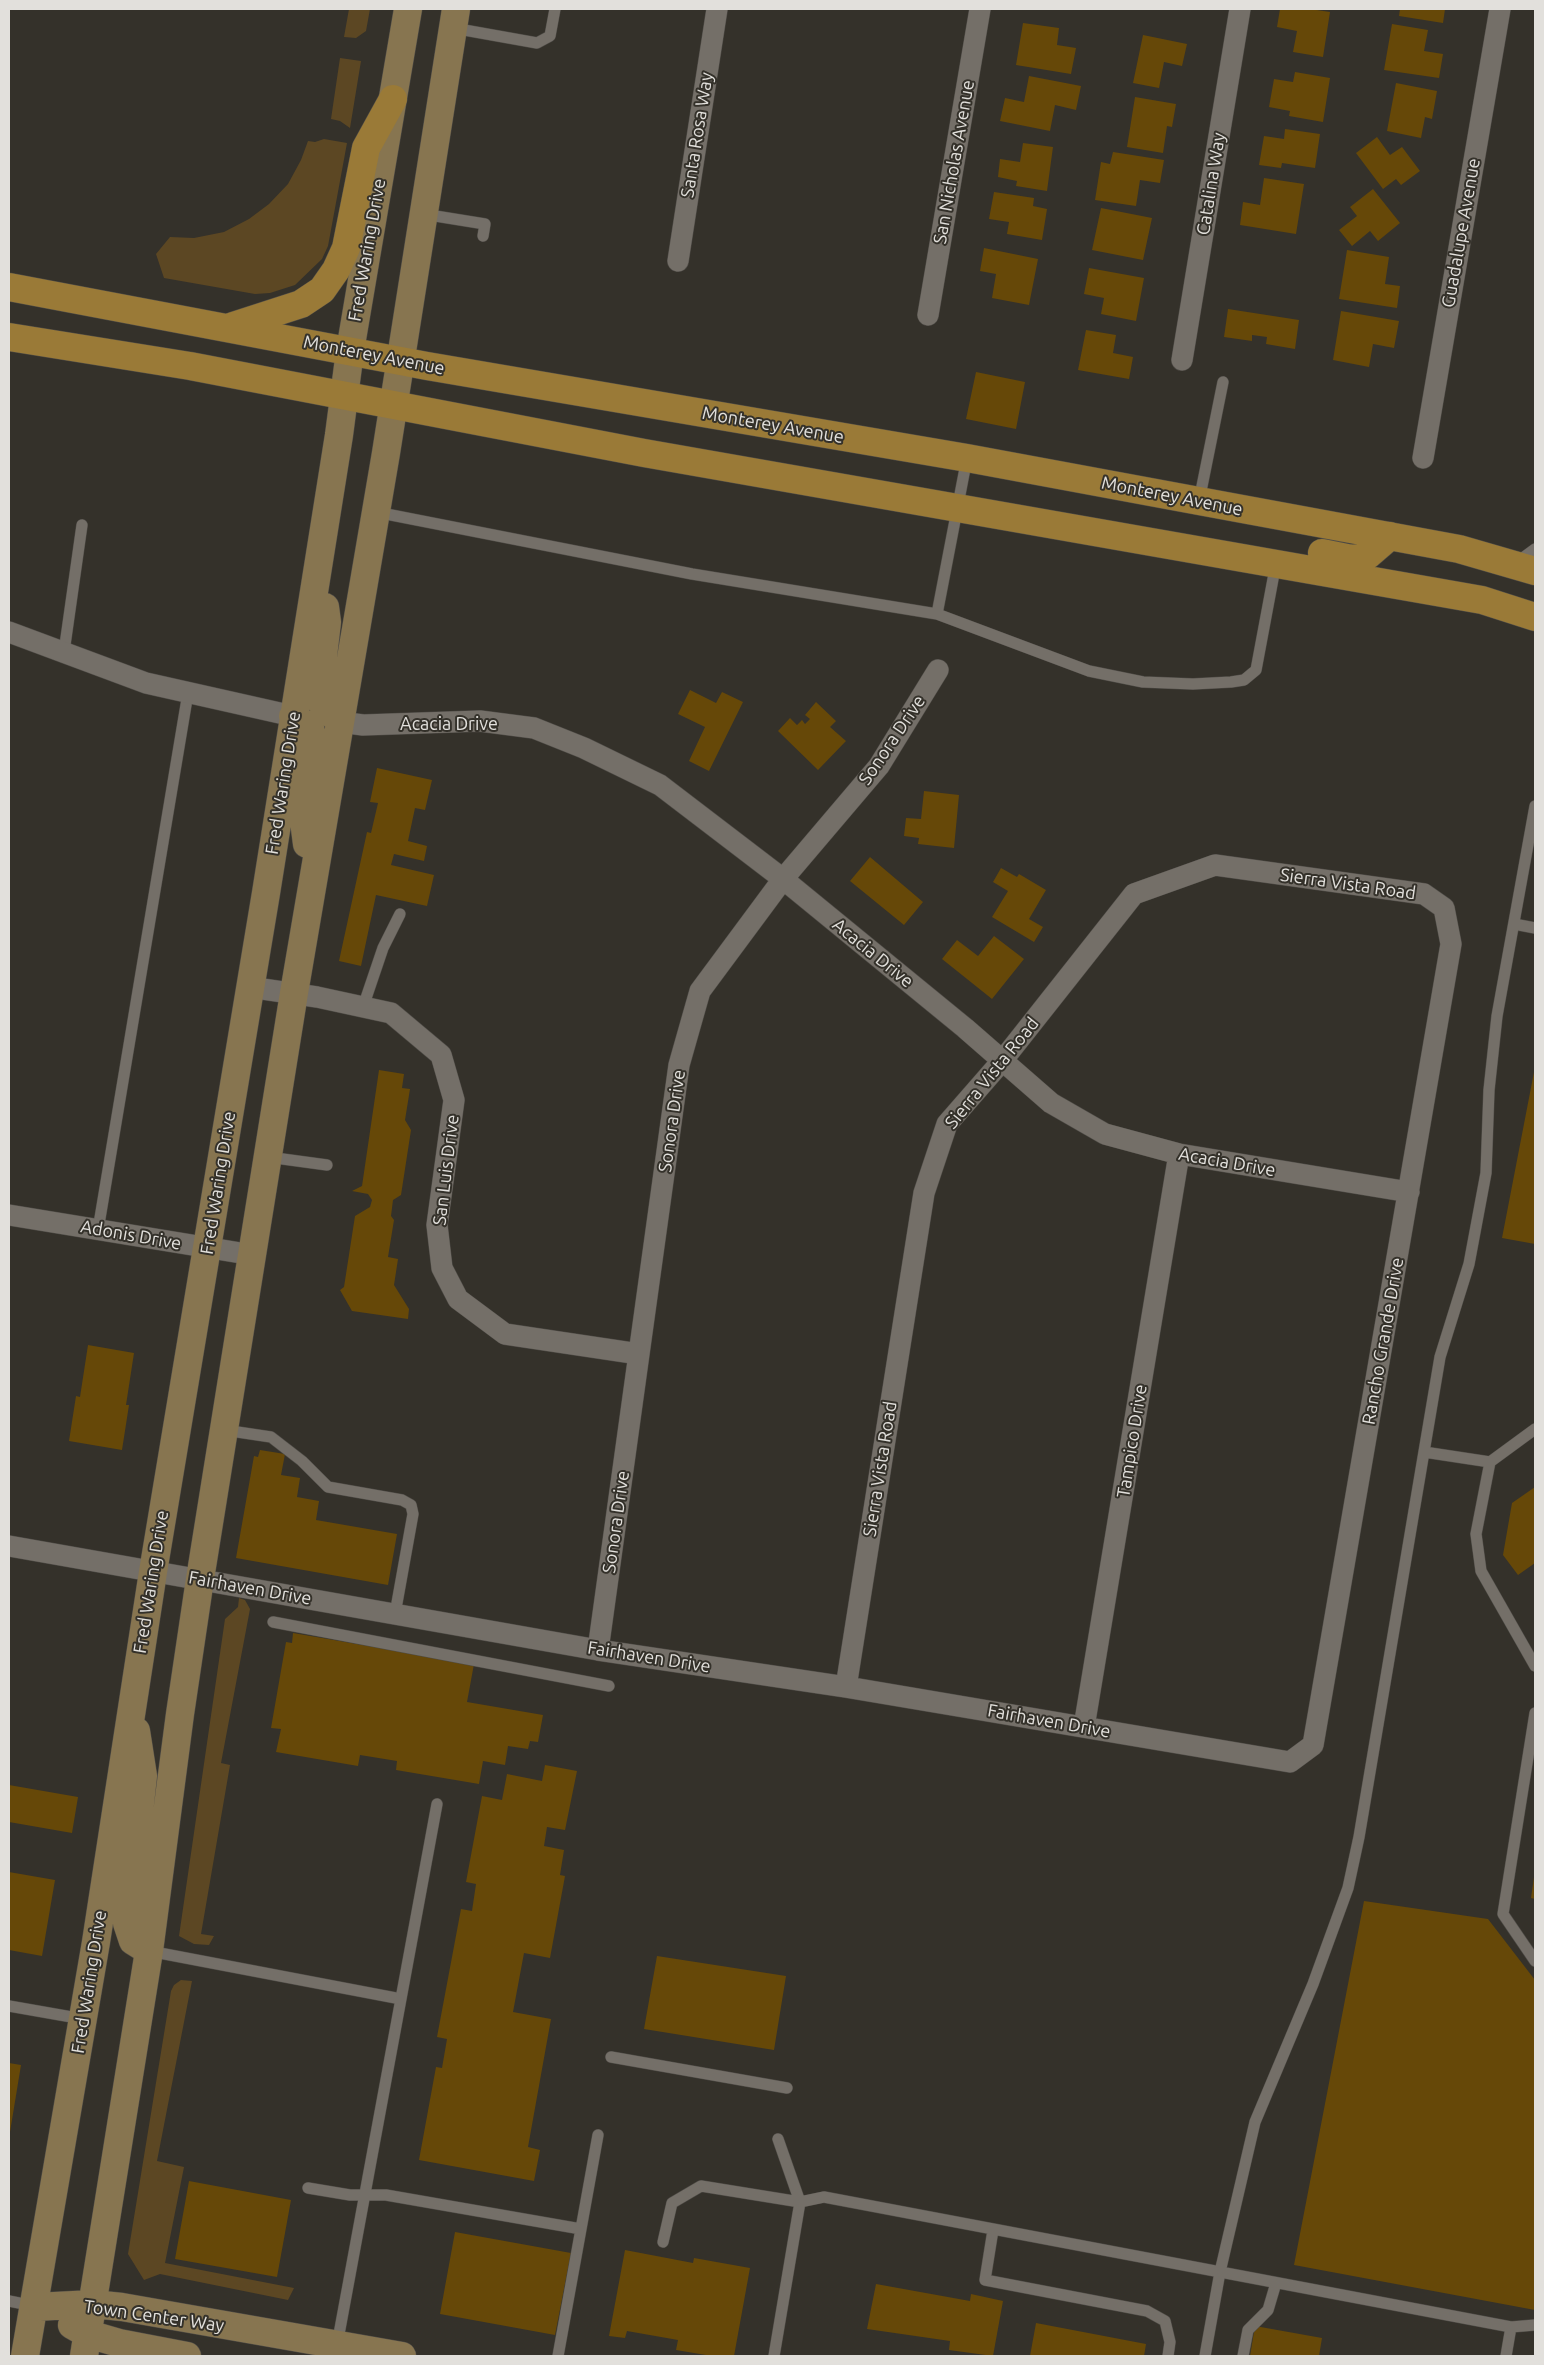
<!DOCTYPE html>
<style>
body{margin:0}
#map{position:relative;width:1544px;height:2365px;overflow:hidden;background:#34312a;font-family:Ubuntu,sans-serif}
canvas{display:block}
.frame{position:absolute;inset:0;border:10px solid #e2e0dc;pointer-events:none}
</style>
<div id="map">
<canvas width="1544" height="2365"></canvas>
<div class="frame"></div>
</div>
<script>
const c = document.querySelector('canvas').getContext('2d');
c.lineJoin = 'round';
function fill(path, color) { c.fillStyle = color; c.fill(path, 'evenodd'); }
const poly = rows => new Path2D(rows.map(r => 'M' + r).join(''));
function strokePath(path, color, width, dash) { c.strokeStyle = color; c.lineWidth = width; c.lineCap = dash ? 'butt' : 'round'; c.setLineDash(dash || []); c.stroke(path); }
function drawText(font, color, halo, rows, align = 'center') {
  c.font = font + ' Ubuntu,sans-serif'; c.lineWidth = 4; c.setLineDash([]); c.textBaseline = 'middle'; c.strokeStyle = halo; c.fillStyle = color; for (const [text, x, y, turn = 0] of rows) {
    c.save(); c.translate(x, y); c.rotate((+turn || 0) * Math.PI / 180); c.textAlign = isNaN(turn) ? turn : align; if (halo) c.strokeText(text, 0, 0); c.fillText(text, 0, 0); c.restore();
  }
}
const green = poly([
 [349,9,370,9,366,31,356,38,344,37],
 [340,58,361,61,350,128,340,121,331,119],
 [324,139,347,143,328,246,322,259,295,285,270,293,255,294,164,278,156,254,170,237,194,238,224,232,249,219,269,204,288,184,301,160,308,141,315,142],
 [239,1598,245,1600,250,1609,221,1763,230,1765,201,1934,214,1936,209,1945,194,1944,179,1936,225,1619,238,1607],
 [181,1980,192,1981,157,2161,184,2167,165,2263,294,2288,288,2300,160,2274,144,2280,128,2254,171,1991,174,1985]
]);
const building = poly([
 [1280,9,1310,9,1330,12,1323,57,1293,52,1297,31,1277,27],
 [1400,9,1445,9,1443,23,1399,16],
 [1023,23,1059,28,1057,45,1076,48,1071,74,1016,65],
 [1392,24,1428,30,1424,51,1443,54,1439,78,1384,70],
 [1143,35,1187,44,1182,66,1164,62,1159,88,1133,83],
 [1295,72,1330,78,1323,122,1289,116,1290,111,1269,107,1274,79,1293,82],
 [1029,76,1081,86,1076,110,1055,105,1050,131,1000,121,1005,98,1024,102],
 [1396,83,1437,91,1432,119,1425,117,1421,138,1387,131],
 [1135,97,1176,104,1172,127,1167,126,1163,153,1127,147],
 [1285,129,1320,134,1315,168,1282,163,1281,168,1259,165,1264,136,1284,139],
 [1377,137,1390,155,1402,147,1420,171,1401,185,1396,179,1383,189,1356,153],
 [1023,143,1053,147,1047,191,1016,186,1017,181,998,177,1000,159,1020,162],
 [1113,152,1164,160,1160,183,1140,180,1136,206,1095,200,1101,162,1110,164],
 [1264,178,1304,184,1296,234,1240,225,1243,202,1260,205],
 [1373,189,1400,223,1378,241,1370,231,1352,246,1339,230,1357,216,1350,207],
 [994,192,1034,198,1033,206,1047,209,1042,240,1007,234,1009,222,989,219],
 [1101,208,1152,218,1143,260,1092,250],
 [984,248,1038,259,1029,305,992,298,996,274,980,271],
 [1347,250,1389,257,1385,284,1400,286,1397,308,1339,299],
 [1089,268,1144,278,1136,321,1101,314,1104,298,1084,294],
 [1228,309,1299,320,1295,349,1266,344,1267,337,1252,335,1252,341,1224,337],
 [1341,311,1399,321,1394,348,1373,344,1369,367,1333,360],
 [1086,330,1116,335,1113,353,1133,357,1129,379,1078,370],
 [976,372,1025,382,1016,429,966,419],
 [690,690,716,703,722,692,743,702,709,771,689,761,705,727,678,714],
 [816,702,836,721,830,727,846,741,818,770,778,731,790,718,797,725,802,720,805,724,810,719,805,715],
 [377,768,432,780,425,810,415,808,408,841,427,846,424,861,394,854,391,865,434,875,427,906,376,895,361,966,339,961,367,832,371,833,378,803,370,802],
 [924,791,959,795,954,848,918,844,919,838,904,836,906,818,921,819],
 [870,857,923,902,904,925,850,881],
 [1001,868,1017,877,1019,874,1046,890,1029,919,1043,927,1034,942,992,917,1008,891,993,882],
 [994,936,1024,959,992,999,942,959,957,940,978,956],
 [379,1070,404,1074,402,1088,410,1089,405,1120,411,1130,401,1195,393,1200,391,1216,394,1220,388,1257,398,1259,394,1285,409,1309,408,1319,352,1311,340,1290,344,1287,355,1216,370,1207,372,1200,368,1194,352,1191,362,1186],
 [1534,1072,1535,1072,1535,1244,1502,1238],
 [88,1345,134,1353,126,1405,129,1405,122,1450,69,1441,76,1396,80,1397],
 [260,1450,285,1454,281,1475,300,1478,297,1497,319,1501,316,1520,397,1534,388,1585,236,1558,254,1456,258,1457],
 [1535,1487,1535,1563,1518,1575,1503,1555,1512,1503],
 [293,1633,474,1664,467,1702,543,1715,538,1742,530,1741,528,1749,508,1746,505,1765,483,1761,479,1784,396,1770,397,1761,360,1755,358,1766,276,1752,281,1729,271,1728,286,1642,292,1643],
 [545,1765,577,1771,565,1830,547,1827,544,1846,564,1850,560,1875,565,1876,550,1958,524,1953,513,2012,551,2019,528,2147,540,2150,534,2181,419,2160,436,2067,442,2068,447,2039,437,2037,461,1909,472,1911,476,1884,466,1882,482,1796,502,1800,507,1774,542,1781],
 [9,1785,78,1797,72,1833,9,1822],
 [9,1872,55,1880,42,1956,9,1950],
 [1534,1877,1535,1877,1535,1899,1531,1898],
 [1364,1901,1488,1919,1535,1980,1535,2310,1294,2265],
 [657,1956,786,1976,774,2050,644,2029],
 [9,2063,21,2065,10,2132,9,2131],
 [189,2181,291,2200,277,2277,175,2259],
 [455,2232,571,2253,555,2335,440,2314],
 [625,2250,693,2263,694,2258,750,2268,734,2356,712,2356,676,2350,678,2340,627,2331,625,2338,609,2336],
 [876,2284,970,2301,971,2294,1003,2301,993,2356,949,2350,950,2341,867,2329],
 [1036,2323,1146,2344,1144,2356,1030,2356],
 [1255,2326,1322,2338,1319,2356,1250,2356]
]);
const lane = poly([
 [453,28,537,43,550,36,555,9],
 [423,214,485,224,483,236],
 [1199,501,1223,382],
 [376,512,692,574,937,614,1089,671,1143,682,1193,684,1231,682,1244,680,1256,670,1276,563],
 [1516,563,1535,549],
 [937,614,967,458],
 [64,652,82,525],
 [1514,924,1535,928],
 [363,1007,383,948,400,914],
 [268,1157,327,1165],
 [98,1230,188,693],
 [1535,1429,1490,1462,1476,1534,1481,1571,1535,1666],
 [224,1430,271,1437,302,1461,328,1487,402,1500,411,1505,413,1514,395,1614],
 [1424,1452,1490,1462],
 [273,1622,609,1686],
 [1535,1713,1503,1914,1535,1961],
 [149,1951,401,1999],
 [9,2006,83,2019],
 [611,2057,787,2088],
 [308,2188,350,2195,386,2195,581,2229],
 [993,2230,985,2280,1147,2311,1165,2321,1170,2342,1168,2356],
 [663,2242,672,2203,701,2186,800,2202,824,2197,1511,2327,1506,2356],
 [9,2301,34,2306],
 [1511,2327,1535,2325],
 [337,2345,437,1804],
 [558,2356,598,2135],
 [774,2356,800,2202,778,2139],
 [1205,2356,1220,2272,1255,2122,1313,1984,1348,1888,1359,1837,1440,1357,1469,1264,1486,1173,1489,1090,1497,1016,1535,806],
 [1243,2356,1248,2330,1268,2310,1276,2283]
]);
const street = poly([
 [678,261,717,9],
 [928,315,980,9],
 [1182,360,1240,9],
 [1423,458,1500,9],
 [9,632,146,683,293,716],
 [340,722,363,725,480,721,534,728,584,748,660,785,783,879,965,1028,1051,1103,1105,1134,1179,1154,1409,1192],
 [249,987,317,997,391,1013,441,1055,454,1100,437,1225,442,1268,458,1299,505,1334,639,1354],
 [9,1215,253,1255],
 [9,1546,598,1650,846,1687,1290,1762,1313,1745,1451,944,1444,908,1424,894,1215,865,1134,894,1002,1061,947,1124,924,1193,846,1687],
 [598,1650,679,1065,700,991,783,879,879,766,938,670],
 [1084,1727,1179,1154]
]);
const secondary = poly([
 [325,607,327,622,319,690,321,702,340,722],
 [293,716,310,728,315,748,304,821,307,844],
 [136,1731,143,1776,127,1923,133,1941,149,1951],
 [35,2307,93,2304,122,2307,402,2356],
 [72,2325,88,2334,119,2343,187,2356],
 [25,2356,96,1942,153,1572,266,893,339,435,350,351,408,9],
 [84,2356,149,1951,180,1714,200,1579,294,993,386,453,456,9]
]);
const primary = poly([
 [9,287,427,366,967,458,1199,501,1459,549,1535,571],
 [233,326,301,304,322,290,336,270,346,248,366,148,393,99],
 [9,337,190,366,644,453,1482,600,1535,617],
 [1322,553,1352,559,1360,558,1368,555,1390,536]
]);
const streetNames = [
 ["Santa Rosa Way",697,135,-81],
 ["San Nicholas Avenue",954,162,-80],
 ["Catalina Way",1211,184,-81],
 ["Guadalupe Avenue",1461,233,-80],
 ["Fred Waring Drive",367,250,-80],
 ["Monterey Avenue",374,355,11],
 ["Monterey Avenue",773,425,10],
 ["Monterey Avenue",1172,496,11],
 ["Acacia Drive",449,724],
 ["Sonora Drive",892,740,-56],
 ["Fred Waring Drive",283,783,-81],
 ["Sierra Vista Road",1348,884,8],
 ["Acacia Drive",873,953,39],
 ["Sierra Vista Road",992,1073,-51],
 ["Sonora Drive",672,1121,-82],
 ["Acacia Drive",1227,1162,10],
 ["San Luis Drive",446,1170,-83],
 ["Fred Waring Drive",218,1183,-81],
 ["Adonis Drive",131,1235,10],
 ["Rancho Grande Drive",1383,1341,-80],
 ["Tampico Drive",1132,1441,-81],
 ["Sierra Vista Road",880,1469,-81],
 ["Sonora Drive",616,1522,-82],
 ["Fred Waring Drive",151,1582,-81],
 ["Fairhaven Drive",250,1588,10],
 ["Fairhaven Drive",649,1657,9],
 ["Fairhaven Drive",1049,1721,10],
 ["Fred Waring Drive",89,1982,-81],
 ["Town Center Way",154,2316,8]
];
fill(green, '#5c4723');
fill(building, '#664808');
strokePath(lane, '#4f4c47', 12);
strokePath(street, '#4f4c47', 22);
strokePath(secondary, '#4f4c47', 29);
strokePath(primary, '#4f4c47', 29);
strokePath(lane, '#746f68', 11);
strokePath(street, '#746f68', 21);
strokePath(secondary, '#877550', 28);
strokePath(primary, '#9a7a37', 28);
drawText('18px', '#e2e0dc', '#34312a', streetNames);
</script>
